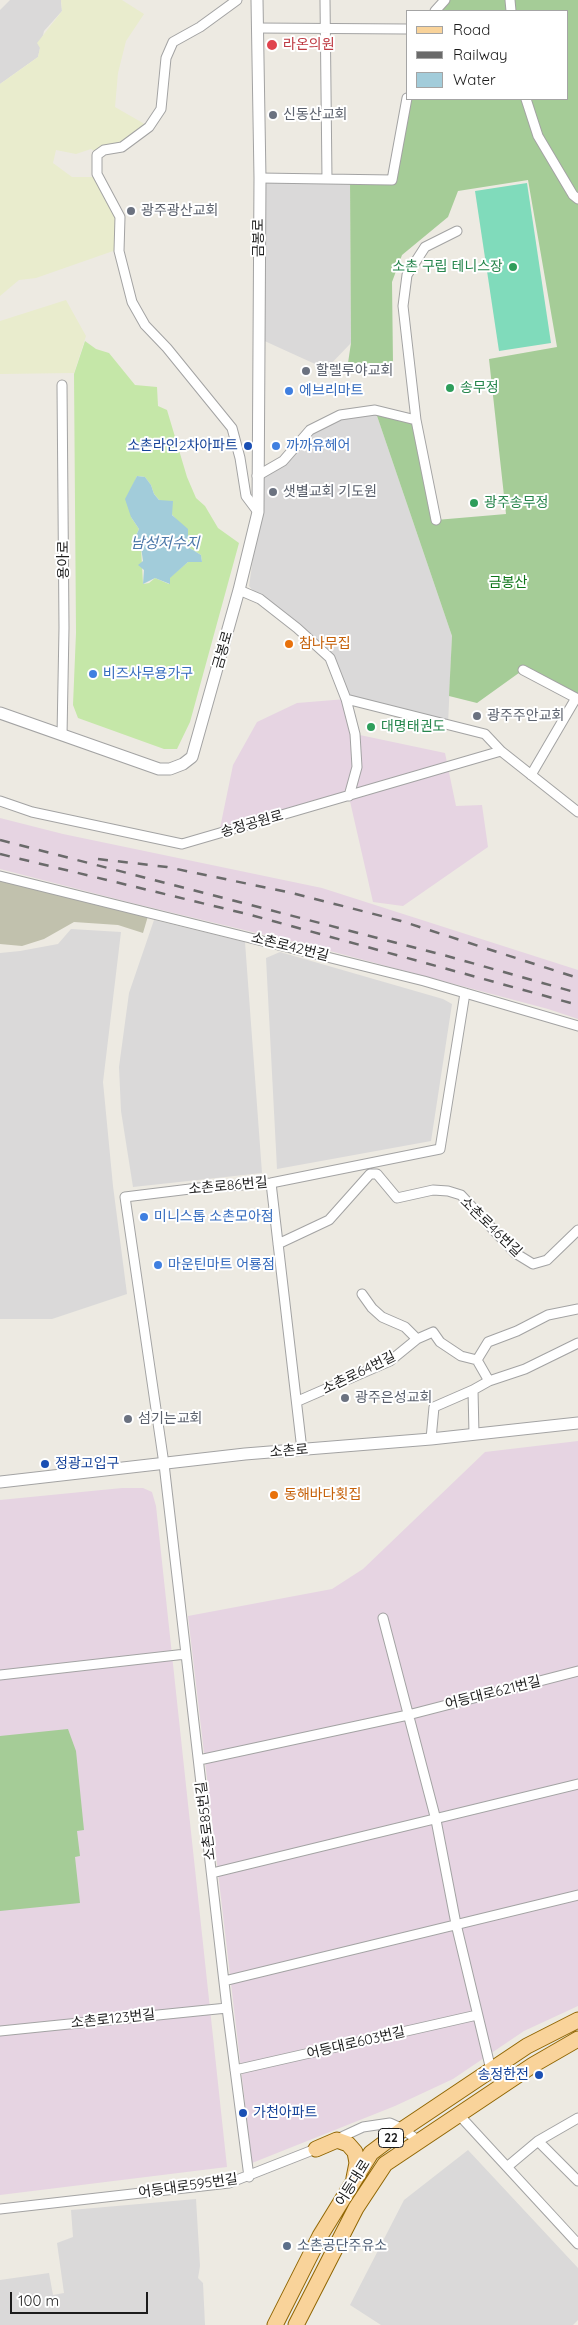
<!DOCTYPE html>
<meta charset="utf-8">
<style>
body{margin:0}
#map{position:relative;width:578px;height:2325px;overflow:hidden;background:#edeae2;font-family:Quicksand,sans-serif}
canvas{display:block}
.legend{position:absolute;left:406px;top:10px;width:162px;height:90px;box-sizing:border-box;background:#fff;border:1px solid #a4a4a4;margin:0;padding:6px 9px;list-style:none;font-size:15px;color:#1c1c1c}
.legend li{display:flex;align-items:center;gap:10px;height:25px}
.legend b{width:25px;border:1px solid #a4a4a4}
.scale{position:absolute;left:10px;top:2292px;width:138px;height:22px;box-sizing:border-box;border:2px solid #1c1c1c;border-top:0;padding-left:6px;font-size:15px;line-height:18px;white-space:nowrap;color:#1c1c1c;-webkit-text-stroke:4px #fff;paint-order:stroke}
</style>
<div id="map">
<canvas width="578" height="2325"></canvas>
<ul class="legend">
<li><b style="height:6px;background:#f9d39a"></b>Road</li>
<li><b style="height:6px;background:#6a6a6a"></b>Railway</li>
<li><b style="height:14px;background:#a2ccda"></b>Water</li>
</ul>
<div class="scale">100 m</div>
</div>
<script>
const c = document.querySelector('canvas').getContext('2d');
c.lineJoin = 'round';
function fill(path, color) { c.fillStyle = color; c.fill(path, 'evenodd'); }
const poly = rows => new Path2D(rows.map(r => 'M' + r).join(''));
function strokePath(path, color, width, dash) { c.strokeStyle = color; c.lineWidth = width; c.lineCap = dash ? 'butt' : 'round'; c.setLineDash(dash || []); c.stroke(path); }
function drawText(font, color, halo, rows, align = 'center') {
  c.font = font + ' Quicksand,"Noto Sans KR",sans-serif'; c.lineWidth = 4; c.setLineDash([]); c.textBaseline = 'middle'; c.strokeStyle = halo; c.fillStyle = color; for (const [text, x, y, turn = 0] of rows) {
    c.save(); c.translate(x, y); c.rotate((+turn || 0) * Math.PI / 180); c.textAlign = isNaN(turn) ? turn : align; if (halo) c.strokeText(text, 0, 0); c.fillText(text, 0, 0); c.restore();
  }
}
const residential = poly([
 [10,0,61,0,62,11,44,31,38,57,0,84,0,10],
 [260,178,350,179,351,343,326,369,258,338],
 [375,410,452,636,448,725,346,699,330,658,260,599,249,586,261,503,257,476,283,461,310,430,340,415],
 [154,920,245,942,262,1173,133,1187,121,1111,119,1067,129,993],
 [71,929,121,932,103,1082,113,1186,127,1294,52,1319,0,1319,0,953,20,951,58,944],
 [280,952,443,999,452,1004,431,1141,277,1169,266,958],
 [468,2150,578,2268,578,2320,573,2325,381,2325,350,2305,404,2200],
 [196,2199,200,2266,198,2278,203,2283,205,2325,0,2325,0,2280,49,2273,53,2295,64,2293,57,2243,73,2237,71,2210]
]);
const industrial = poly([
 [346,699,355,734,445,753,456,806,482,805,488,847,403,906,373,902,349,797,219,833,233,765,257,722,297,703],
 [0,818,63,834,322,888,578,970,578,1019,548,1009,315,947,132,903,0,869],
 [578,1441,578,2006,524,2031,453,2079,395,2106,252,2163,188,1616,332,1589,363,1569,485,1452],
 [122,1488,143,1488,152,1492,156,1506,227,2167,0,2195,0,1500]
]);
const construction = poly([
 [0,881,148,916,143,933,118,925,74,922,44,939,22,946,0,944]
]);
const farmland = poly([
 [61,0,122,0,144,14,126,41,118,73,115,107,148,126,122,144,96,152,91,149,76,154,56,150,53,163,72,177,95,177,117,217,116,250,36,278,19,280,0,296,0,84,38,57,40,48,37,43,62,11],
 [66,300,86,336,74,373,0,374,0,321]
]);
const grass = poly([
 [85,341,96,349,109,353,135,385,157,387,158,406,167,410,187,477,196,498,205,506,218,528,239,543,190,722,177,749,164,749,78,718,73,705,76,633,74,374],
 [137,476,145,477,151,485,154,494,176,519,188,547,201,555,202,562,188,562,169,578,169,584,155,578,149,583,143,584,141,547,134,540,139,529,131,517,132,488]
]);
const forest = poly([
 [448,0,578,0,578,699,523,670,477,703,449,696,452,636,375,410,416,420,436,520,506,514,489,359,557,347,528,180,458,191,448,217,402,255,392,282,393,364,348,363,351,343,350,179,392,180,408,99,567,99,567,11,437,11],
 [68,1729,76,1751,84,1830,77,1831,80,1856,75,1857,80,1903,0,1911,0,1736]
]);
const pitch = poly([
 [527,183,551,343,499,351,475,191]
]);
const water = poly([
 [137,476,145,477,151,485,154,494,159,500,173,501,172,515,188,529,188,547,201,555,202,562,188,562,170,578,170,584,155,578,143,584,144,570,138,565,143,561,141,547,134,540,139,529,131,517,125,499]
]);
const minor = poly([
 [237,0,200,27,173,42,166,58,161,109,149,127,122,147,104,150,97,155,97,174,120,217,119,251,132,302,145,325,167,348,232,428,240,458,246,496,258,512],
 [325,0,327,179],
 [510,0,511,11],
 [435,11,445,0],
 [257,28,407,29],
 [526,99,538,136,573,195,578,199],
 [260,178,392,180,407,98],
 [62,385,64,628,62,735],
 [257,476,283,461,310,430,340,415,375,410,416,420],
 [436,520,416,420,403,306,407,275,425,247,457,231],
 [239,590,260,599,297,628,330,658,346,699,355,734,357,767,349,796],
 [523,670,576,698,531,775],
 [346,699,485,734,501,751],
 [0,801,32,812,182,844,501,751,578,812],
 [0,876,424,981,578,1026],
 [271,1183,302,1450],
 [278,1244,329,1220,370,1174,377,1174,397,1198,433,1190,448,1191,461,1195,515,1253,533,1264,547,1260,578,1230],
 [362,1294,372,1308,382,1317,405,1327,417,1339],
 [489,1381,525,1369,578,1343],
 [298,1401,390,1361,417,1339,433,1332,440,1342,461,1356,477,1360,488,1342,517,1331,548,1315,578,1309],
 [474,1434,473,1390,489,1381,477,1360],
 [431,1439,434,1407,473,1390],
 [383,1618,436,1820,456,1924,491,2070],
 [0,1675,186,1654],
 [199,1760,408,1715,578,1671],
 [212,1873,578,1784],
 [224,1981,578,1895],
 [0,2031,227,2008],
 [235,2070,477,2015],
 [460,2116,578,2244],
 [335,2140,363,2127,390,2123,403,2129,420,2142],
 [538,2141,578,2181],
 [507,2167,538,2141,578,2118],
 [249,2177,227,2008,164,1464,125,1197,198,1188,271,1183,440,1149,465,993],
 [0,2209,229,2183,318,2148]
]);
const tertiary = poly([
 [0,713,159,769,170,769,183,764,192,757,239,590,258,512,260,178,257,0],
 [0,1482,245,1454,431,1439,578,1423]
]);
const primary = poly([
 [316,2149,337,2140,348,2144,355,2152,357,2163,354,2178],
 [275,2325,320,2236,371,2153,403,2129,527,2046,578,2020],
 [296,2325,356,2208,385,2164,533,2065,578,2039]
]);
const rail = poly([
 [0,840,447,956,578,993],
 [0,854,251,915,578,1005],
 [98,859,167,867,292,893,401,921,578,978]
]);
const markers = [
 [272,45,6,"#e0444e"],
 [273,115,5,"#6b7280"],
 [131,211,5,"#6b7280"],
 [513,267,5,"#2e9e5b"],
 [306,371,5,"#6b7280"],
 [450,388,5,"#2e9e5b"],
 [289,391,5,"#3f7fe0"],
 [248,446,5,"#1a4fb4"],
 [276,446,5,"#3f7fe0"],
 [273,492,5,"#6b7280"],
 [474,503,5,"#2e9e5b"],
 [289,644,5,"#e8710a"],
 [93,674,5,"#3f7fe0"],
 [477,716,5,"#6b7280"],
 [371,727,5,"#2e9e5b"],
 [144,1217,5,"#3f7fe0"],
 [158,1265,5,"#3f7fe0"],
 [345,1398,5,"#6b7280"],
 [128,1419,5,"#6b7280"],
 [45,1464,5,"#1a4fb4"],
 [274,1495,5,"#e8710a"],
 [539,2075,5,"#1a4fb4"],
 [243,2113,5,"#1a4fb4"],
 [287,2246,5,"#5c6f8a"]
];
const shields = [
 [391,2138,25]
];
const shieldNames = [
 ["22",391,2138]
];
const healthNames = [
 ["라온의원",283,45]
];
const worshipNames = [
 ["신동산교회",283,115],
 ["광주광산교회",141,211],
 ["할렐루야교회",316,371],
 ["샛별교회 기도원",283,492],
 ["광주주안교회",487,716],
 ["광주은성교회",355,1398],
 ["섬기는교회",138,1419]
];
const streetNames = [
 ["금봉로",259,238,-90],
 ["용아로",64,560,-90],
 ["금봉로",223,650,-74],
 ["송정공원로",252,824,-16],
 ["소촌로42번길",290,947,14],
 ["소촌로86번길",228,1186,-5],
 ["소촌로46번길",491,1227,44],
 ["소촌로64번길",359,1373,-26],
 ["소촌로",289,1451,-5],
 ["어등대로621번길",493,1693,-14],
 ["소촌로85번길",206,1821,-97],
 ["소촌로123번길",113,2019,-6],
 ["어등대로603번길",356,2043,-13],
 ["어등대로",353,2183,-58],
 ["어등대로595번길",188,2186,-8]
];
const leisureNames = [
 ["소촌 구립 테니스장",503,267,"right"],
 ["송무정",460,388],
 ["광주송무정",484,503],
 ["대명태권도",381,727]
];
const shopNames = [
 ["에브리마트",299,391],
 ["까까유헤어",286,446],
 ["비즈사무용가구",103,674],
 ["미니스톱 소촌모아점",154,1217],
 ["마운틴마트 어룡점",168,1265]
];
const transitNames = [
 ["소촌라인2차아파트",238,446],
 ["정광고입구",55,1464,"left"],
 ["송정한전",529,2075],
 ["가천아파트",253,2113,"left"]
];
const parkNames = [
 ["금봉산",508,583]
];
const foodNames = [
 ["참나무집",299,644],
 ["동해바다횟집",284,1495]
];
const serviceNames = [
 ["소촌공단주유소",297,2246]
];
const waterNames = [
 ["남성저수지",165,543]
];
fill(residential, '#dad9d9');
fill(industrial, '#e6d4e2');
fill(construction, '#c1c1ad');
fill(farmland, '#e9eccd');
fill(grass, '#c5e7a8');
fill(forest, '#a5cc97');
fill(pitch, '#80dbbb');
fill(water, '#a2ccda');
strokePath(minor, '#a3a3a3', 11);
strokePath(tertiary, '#a3a3a3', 13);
strokePath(primary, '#906603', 17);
strokePath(minor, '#fff', 9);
strokePath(tertiary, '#fff', 11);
strokePath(primary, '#f9d39a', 15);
strokePath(rail, '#6a6a6a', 2.5, [10, 10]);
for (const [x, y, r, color] of markers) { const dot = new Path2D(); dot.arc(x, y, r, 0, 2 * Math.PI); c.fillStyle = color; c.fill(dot); strokePath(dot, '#fff', 2); }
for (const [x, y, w] of shields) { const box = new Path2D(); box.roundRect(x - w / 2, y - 9.5, w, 19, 4); c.fillStyle = '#fff'; c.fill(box); strokePath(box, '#1c1c1c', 1); }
drawText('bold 12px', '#1c1c1c', null, shieldNames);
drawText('14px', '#be3a42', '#fff', healthNames, 'left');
drawText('14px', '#5b616d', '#fff', worshipNames, 'left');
drawText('14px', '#1c1c1c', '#fff', streetNames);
drawText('14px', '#27864d', '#fff', leisureNames, 'left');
drawText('14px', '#366cbe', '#fff', shopNames, 'left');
drawText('14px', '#164399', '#fff', transitNames, 'right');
drawText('14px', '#0e7619', '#fff', parkNames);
drawText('14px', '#c56008', '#fff', foodNames, 'left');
drawText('14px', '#4e5e75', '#fff', serviceNames, 'left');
drawText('italic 15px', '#4b77a8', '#fff', waterNames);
</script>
